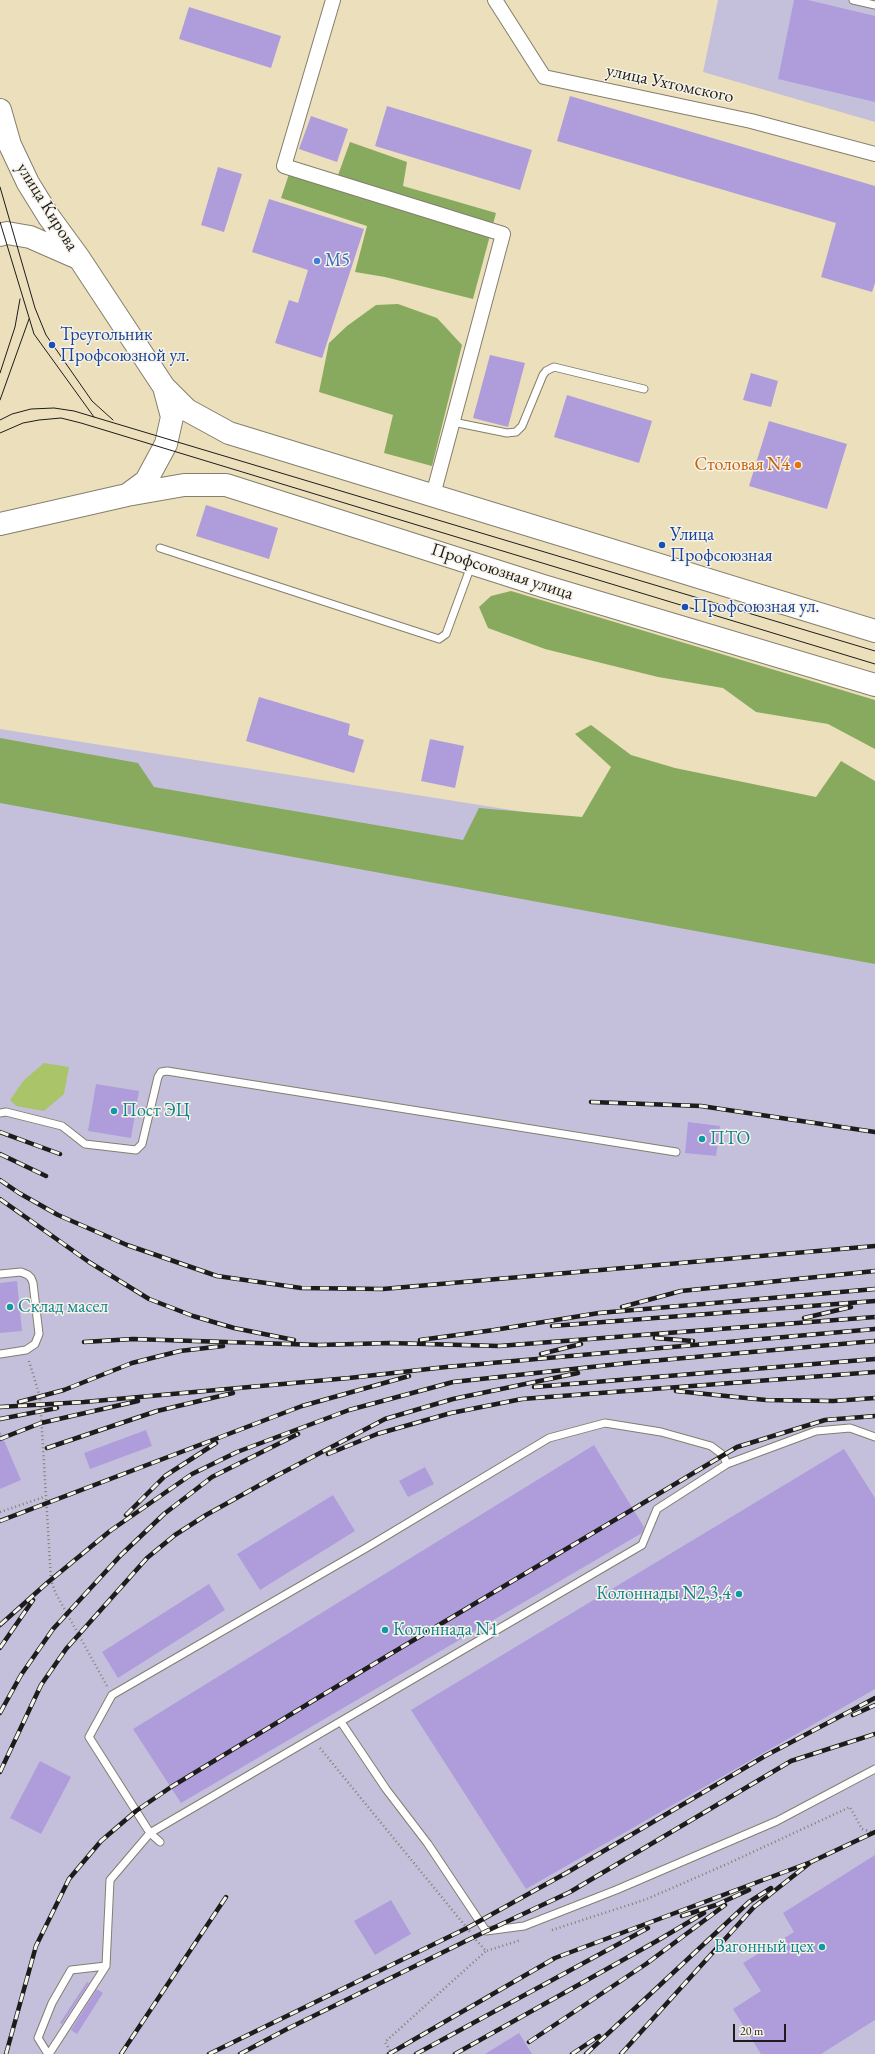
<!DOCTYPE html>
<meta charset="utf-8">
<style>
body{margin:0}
#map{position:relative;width:875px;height:2054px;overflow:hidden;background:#ebdfbc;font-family:"EB Garamond",serif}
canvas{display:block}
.scale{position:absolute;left:733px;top:2024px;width:53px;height:18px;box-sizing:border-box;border:2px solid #1c1c1c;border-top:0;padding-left:5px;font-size:12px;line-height:14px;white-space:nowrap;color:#1c1c1c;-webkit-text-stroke:3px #f7f3e8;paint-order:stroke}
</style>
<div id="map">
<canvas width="875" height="2054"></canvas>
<div class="scale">20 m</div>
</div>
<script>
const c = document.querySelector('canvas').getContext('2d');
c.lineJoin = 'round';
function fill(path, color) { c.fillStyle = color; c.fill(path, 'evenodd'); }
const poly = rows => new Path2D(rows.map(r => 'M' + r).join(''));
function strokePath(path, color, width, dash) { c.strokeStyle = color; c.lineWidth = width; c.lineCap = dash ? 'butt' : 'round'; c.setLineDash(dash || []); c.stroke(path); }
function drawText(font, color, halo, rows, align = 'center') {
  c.font = font + ' "EB Garamond",serif'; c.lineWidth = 3; c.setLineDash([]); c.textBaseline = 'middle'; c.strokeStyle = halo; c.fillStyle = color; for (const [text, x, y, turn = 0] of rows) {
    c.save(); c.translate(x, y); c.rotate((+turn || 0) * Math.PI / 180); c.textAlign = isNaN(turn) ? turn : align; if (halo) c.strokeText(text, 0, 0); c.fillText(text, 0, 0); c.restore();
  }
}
const industrial = poly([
 [718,0,875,0,875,122,703,72],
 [0,729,587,822,875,818,875,2054,0,2054]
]);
const green = poly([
 [44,1063,69,1067,64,1094,44,1111,16,1106,10,1100,24,1080]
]);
const forest = poly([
 [350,142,407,162,403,186,496,213,473,299,385,277,355,272,367,226,281,198,289,174,333,189],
 [398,304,437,318,462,345,432,466,384,453,393,415,319,392,329,343,347,326,376,305],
 [511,591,875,700,875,749,828,724,756,712,723,688,658,677,545,649,488,628,479,607,491,596],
 [591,725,631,755,675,768,816,797,841,761,875,781,875,964,0,803,0,738,138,763,154,787,463,840,479,808,582,817,611,767,575,734]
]);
const building = poly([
 [794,0,808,0,875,16,875,102,778,79],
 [189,7,281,36,271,68,179,39],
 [570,96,875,186,875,283,872,292,821,277,836,223,557,141],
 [387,106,532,150,520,190,375,146],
 [311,116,348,129,337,162,299,149],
 [218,167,242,174,224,232,201,225],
 [269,199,364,229,322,358,275,343,289,300,298,303,308,270,252,252],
 [490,355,525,363,508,427,473,418],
 [751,373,778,381,771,407,743,400],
 [567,395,652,421,639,463,554,437],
 [769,421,847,444,827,509,749,486],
 [206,505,278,528,269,559,196,536],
 [259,697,350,724,348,735,364,740,354,773,246,741],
 [430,739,464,746,455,788,421,781],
 [96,1084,139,1091,131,1138,88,1131],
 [688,1122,720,1126,716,1156,685,1153],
 [17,1281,22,1331,0,1333,0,1283],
 [146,1430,152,1446,90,1469,84,1453],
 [0,1431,21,1480,0,1489],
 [594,1445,644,1527,642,1533,181,1803,133,1729],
 [844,1449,875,1498,875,1689,526,1889,411,1710],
 [425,1467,434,1484,408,1497,399,1481],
 [333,1495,355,1531,260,1590,237,1554],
 [209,1584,225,1610,118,1678,102,1652],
 [40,1761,71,1777,41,1834,10,1818],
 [875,1855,875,2020,821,2054,761,2054,733,2009,761,1991,743,1963,794,1932,783,1913],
 [391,1900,411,1934,375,1955,354,1921],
 [87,1982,89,1983,62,2024,60,2023],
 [97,1989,103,1993,77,2034,71,2030],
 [519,2033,532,2054,485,2054]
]);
const path = poly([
 [29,1361,40,1397,51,1580,55,1592,107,1686],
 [0,1512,44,1497],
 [320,1748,471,1933],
 [552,1930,647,1899,727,1864,850,1807,862,1829,875,1833],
 [476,1940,486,1951,521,1940],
 [392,2054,385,2042,486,1951]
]);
const lane = poly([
 [853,0,875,5],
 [453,422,507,433,516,432,522,426,543,375,546,371,554,367,644,389],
 [160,548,439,639,446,634,471,566],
 [0,1113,6,1112,62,1126,85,1144,136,1150,142,1144,158,1077,161,1072,167,1071,676,1152],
 [0,1274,21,1272,28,1275,31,1278,33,1283,39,1334,35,1344,26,1350,0,1354],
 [341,1722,386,1789,428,1844,486,1931,524,1926,616,1890,777,1821,875,1769],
 [160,1842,150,1833,89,1737,112,1695,366,1548,549,1438,605,1423,661,1432,711,1446,723,1455,727,1464],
 [48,2054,38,2038,52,2003,71,1970,106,1966,110,1880,150,1833,642,1545,657,1509,727,1464,816,1431,850,1428,875,1437],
 [49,2054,106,1966]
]);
const street = poly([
 [333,0,284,166,503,234,433,495],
 [495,0,544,77,751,121,875,154]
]);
const primary = poly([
 [0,110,10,145,28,183,49,217,79,258,164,387,172,417,166,444,146,481,127,495],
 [0,235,7,233,30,237,78,258],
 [164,387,187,410,229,433,875,631],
 [0,524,127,495,184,485,226,485,543,586,875,685]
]);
const tram = poly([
 [0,187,35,308,46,335,92,401,113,420],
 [0,222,34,334,94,417],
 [0,373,15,327,20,299],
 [0,400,29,319],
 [0,420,12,414,31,409,54,408,74,411,875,651],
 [0,433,23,423,39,420,61,418,81,423,875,664]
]);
const rail = poly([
 [591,1102,701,1106,875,1132],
 [0,1132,60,1154],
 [0,1154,46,1176],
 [0,1180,19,1193,58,1215,127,1245,217,1276,301,1288,383,1289,875,1246],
 [0,1199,89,1262,149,1299,193,1316,234,1328,294,1340],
 [622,1307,681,1291,875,1271],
 [804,1318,851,1307],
 [552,1326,875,1301],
 [655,1338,693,1341],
 [420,1340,494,1330,599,1313,875,1289],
 [84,1342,133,1339,319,1345,390,1343,499,1346,875,1317],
 [541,1354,581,1344],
 [534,1387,875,1359],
 [676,1391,766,1400,833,1401,875,1398],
 [19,1402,64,1390,132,1363,180,1351,223,1346],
 [0,1407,84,1402,349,1378,446,1367,875,1329],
 [0,1419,57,1408],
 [0,1439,41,1423,138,1401],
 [47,1448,157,1411,233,1393],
 [328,1454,377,1434,451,1413,522,1399,875,1372],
 [126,1515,165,1476,216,1443],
 [0,1521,302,1406,409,1376],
 [0,1625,47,1583,110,1531,192,1474,237,1452,349,1410,453,1382,628,1363,875,1341],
 [0,1648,33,1600],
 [0,1713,21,1675,53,1629,121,1555,164,1514,212,1477,298,1434],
 [853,1715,875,1705],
 [0,1772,41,1685,66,1649,147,1558,175,1535,206,1515,276,1476,385,1419,453,1399,578,1373],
 [682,1916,716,1905,749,1890],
 [529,2042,646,1964,725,1905],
 [6,2054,36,1946,69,1879,101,1841,136,1811,171,1787,382,1659,737,1447,825,1420,875,1416],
 [121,2054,226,1897],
 [209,2054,467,1928,568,1872,765,1756,875,1698],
 [240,2054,287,2029,474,1937,570,1892,791,1761,875,1734],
 [389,2054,555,1958,811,1862],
 [416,2054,648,1928],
 [455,2054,655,1942,704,1913],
 [572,2054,599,2036],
 [586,2054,749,1902,771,1888],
 [621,2054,754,1907,811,1862,875,1832]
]);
const markers = [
 [317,261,4,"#3f7fe0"],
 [52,345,4,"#1a4fb4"],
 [798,465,4,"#e8710a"],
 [662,545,4,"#1a4fb4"],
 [685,607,4,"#1a4fb4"],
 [114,1111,4,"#0f9aa8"],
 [702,1139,4,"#0f9aa8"],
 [10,1307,4,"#0f9aa8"],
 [739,1594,4,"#0f9aa8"],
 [385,1630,4,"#0f9aa8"],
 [822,1947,4,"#0f9aa8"]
];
const streetNames = [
 ["улица Ухтомского",670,84,12],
 ["улица Кирова",47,207,58],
 ["Профсоюзная улица",502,572,18]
];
const shopNames = [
 ["М5",325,261]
];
const transitNames = [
 ["Треугольник",60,335],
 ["Профсоюзной ул.",60,356],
 ["Улица",670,535],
 ["Профсоюзная",670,556],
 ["Профсоюзная ул.",693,607]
];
const foodNames = [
 ["Столовая N4",790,465]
];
const cultureNames = [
 ["Пост ЭЦ",122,1111],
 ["ПТО",710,1139],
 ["Склад масел",18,1307],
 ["Колоннады N2,3,4",731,1594,"right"],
 ["Колоннада N1",393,1630],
 ["Вагонный цех",814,1947,"right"]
];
fill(industrial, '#c4c0db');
fill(green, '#aac46a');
fill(forest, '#87aa5e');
fill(building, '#af9ddb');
strokePath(lane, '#847e6c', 9);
strokePath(street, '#847e6c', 16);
strokePath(primary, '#847e6c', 24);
strokePath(path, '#847e6c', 2.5, [1, 3]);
strokePath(lane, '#fff', 7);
strokePath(street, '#fff', 14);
strokePath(primary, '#fff', 22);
strokePath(tram, '#1c1c1c', 1);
strokePath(rail, '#1c1c1c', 4.5);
strokePath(rail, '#f7f3e8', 3, [9]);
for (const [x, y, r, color] of markers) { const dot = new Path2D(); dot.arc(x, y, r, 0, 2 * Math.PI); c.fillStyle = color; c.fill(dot); strokePath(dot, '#f7f3e8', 1.5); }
drawText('18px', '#1c1c1c', '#f7f3e8', streetNames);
drawText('18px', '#366cbe', '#f7f3e8', shopNames, 'left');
drawText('18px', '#164399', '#f7f3e8', transitNames, 'left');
drawText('18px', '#c56008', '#f7f3e8', foodNames, 'right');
drawText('18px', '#0d838f', '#f7f3e8', cultureNames, 'left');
</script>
